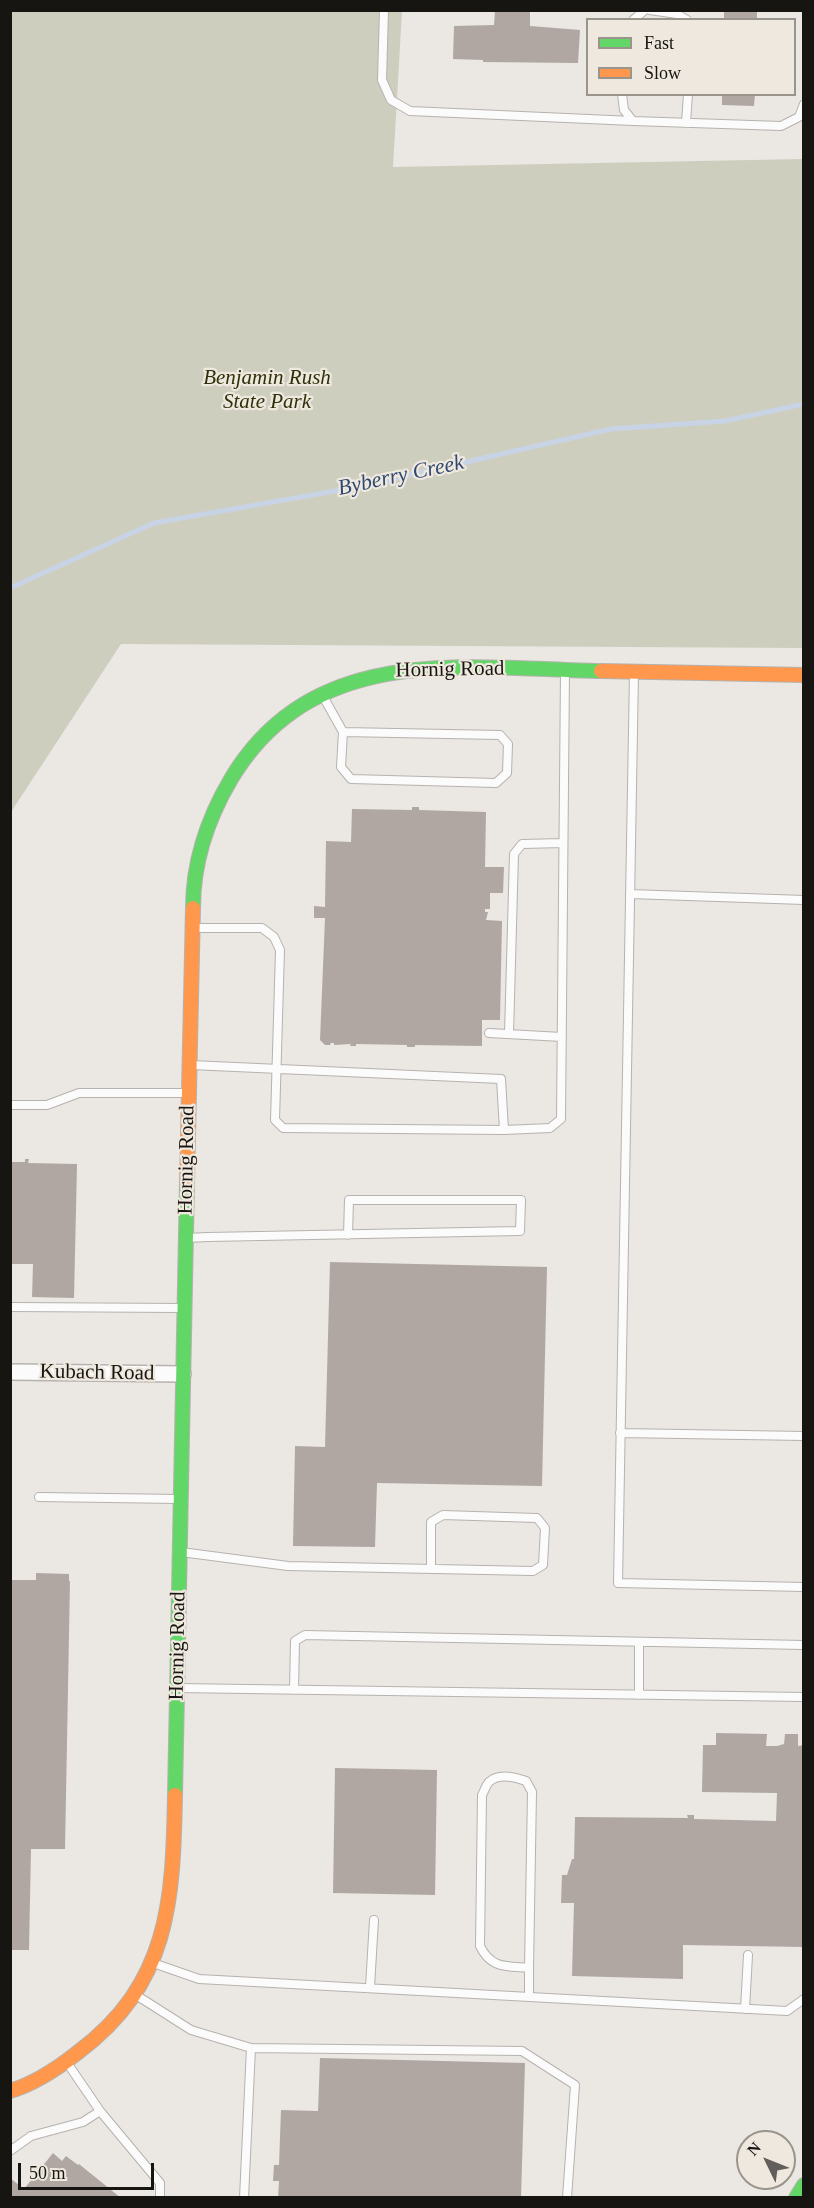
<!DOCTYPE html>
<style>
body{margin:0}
#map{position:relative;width:814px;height:2208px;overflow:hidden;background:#ebe7e2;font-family:"Times New Roman",serif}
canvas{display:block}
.frame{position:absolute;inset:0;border:12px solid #171512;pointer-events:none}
.legend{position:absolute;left:586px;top:18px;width:210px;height:78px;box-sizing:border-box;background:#efe8de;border:2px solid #99948c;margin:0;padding:8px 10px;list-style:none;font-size:18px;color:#171512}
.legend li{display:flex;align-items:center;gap:12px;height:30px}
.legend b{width:30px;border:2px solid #99948c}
.north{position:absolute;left:736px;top:2130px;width:60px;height:60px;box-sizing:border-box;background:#efe8de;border:2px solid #99948c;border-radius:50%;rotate:313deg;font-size:16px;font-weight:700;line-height:24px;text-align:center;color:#171512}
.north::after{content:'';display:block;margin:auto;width:21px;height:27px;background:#615e5b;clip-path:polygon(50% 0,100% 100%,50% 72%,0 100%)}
.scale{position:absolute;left:18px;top:2163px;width:136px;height:27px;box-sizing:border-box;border:3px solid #171512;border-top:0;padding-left:8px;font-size:18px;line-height:21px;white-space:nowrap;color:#171512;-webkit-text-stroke:4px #efe8de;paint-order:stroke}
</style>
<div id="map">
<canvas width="814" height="2208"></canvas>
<div class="frame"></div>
<ul class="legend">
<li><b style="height:8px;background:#63d668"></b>Fast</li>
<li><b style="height:8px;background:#ff974d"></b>Slow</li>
</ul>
<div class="north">N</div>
<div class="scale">50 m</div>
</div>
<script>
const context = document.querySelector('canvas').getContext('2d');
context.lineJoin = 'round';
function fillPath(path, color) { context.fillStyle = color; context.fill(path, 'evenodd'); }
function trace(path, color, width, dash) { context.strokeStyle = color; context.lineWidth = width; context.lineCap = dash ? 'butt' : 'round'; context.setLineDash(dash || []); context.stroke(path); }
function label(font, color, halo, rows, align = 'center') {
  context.font = font + ' "Times New Roman",serif'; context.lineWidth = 4.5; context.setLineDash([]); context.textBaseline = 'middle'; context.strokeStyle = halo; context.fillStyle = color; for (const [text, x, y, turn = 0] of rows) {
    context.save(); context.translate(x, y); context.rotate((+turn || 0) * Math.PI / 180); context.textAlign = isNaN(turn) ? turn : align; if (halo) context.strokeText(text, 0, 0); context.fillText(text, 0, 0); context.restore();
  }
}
const green = new Path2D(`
 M11,11H402L393,167L803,159V648L121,644L11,812Z`);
const stream = new Path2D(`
 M10,588L154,523L352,488L611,429L725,421L804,404`);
const building = new Path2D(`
 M495,10H530V26L580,30L578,63L483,62V60L453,59L454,26L494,25Z
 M724,10H757V20H724Z
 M722,94H755L754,106L722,105Z
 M412,807H419V810L486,812L485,867H504L503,893H490V909H485V912H488L486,920L502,921L500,1020H482V1046L415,1045V1047H407V1045L356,1044V1046H350L351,1044L334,1045V1043H331L330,1045H325L320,1040L325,918H314V906L325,907L326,841L351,842L352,809L412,810Z
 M25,1159H29L28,1163L77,1164L74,1298L32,1297L33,1264H10V1162H25Z
 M330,1262L547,1267L542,1486L377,1483L375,1547L293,1546L295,1446L325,1447Z
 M36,1573L69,1574V1581H70L65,1849H31L29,1950H10V1580H36Z
 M716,1733L767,1734L766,1746H777L784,1744L785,1734H798V1746L804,1745V1947L683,1945V1979L572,1976L574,1903H561L562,1875H567L572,1859H574L575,1817L688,1818L687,1815H694V1819L776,1821L777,1793L702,1792L703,1745H716Z
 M335,1768L437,1770L435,1895L333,1893Z
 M320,2058L525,2063L521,2198H278L279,2181H273L274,2165H279L281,2110L318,2111Z
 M53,2153L62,2161L66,2156L78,2165L79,2164L121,2198H10V2178L24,2189Z`);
const lane = new Path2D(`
 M384,10L382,80L391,100L410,111L633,121
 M650,10L677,14L687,20
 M633,20L645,10
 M622,94L624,110L633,121L781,126L799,117L804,104
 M686,123L688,94
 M634,673L618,1583L804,1587
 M324,698L343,732L500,735L508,744L507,773L496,783L351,779L341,767L343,732
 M630,894L804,900
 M194,928H262L274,937L280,950L275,1120L283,1128L504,1130
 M489,1033L562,1037
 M509,1034L514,854L522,844L563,843
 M191,1065L501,1079L504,1130L550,1128L561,1119L565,672
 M10,1105H47L79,1093H187
 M187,1238L208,1237L520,1231L521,1200H349L348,1235
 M10,1307L183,1308
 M620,1433L804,1436
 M39,1497L179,1499
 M181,1552L288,1566L533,1571L543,1565L545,1528L537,1518L443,1515L431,1522V1569
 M639,1642V1695
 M178,1688L804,1697
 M294,1690L295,1641L305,1635L804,1645
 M153,1963L199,1979L787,2011L804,1999
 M370,1987L374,1920
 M136,1995L191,2030L251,2048L522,2051L575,2085L567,2198
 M529,1997V1968L532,1792L526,1781C515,1777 498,1773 489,1782C486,1785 484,1792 482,1795L480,1946C491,1969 507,1966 529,1968
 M745,2009L748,1955
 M68,2064L100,2111L160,2183V2198
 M10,2151L31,2136L83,2122L100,2111
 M244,2198L251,2048`);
const street = new Path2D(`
 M10,1372L183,1374`);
const fast = new Path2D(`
 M193,908C193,862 208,818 231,779C313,642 466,668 601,671
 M175,1795L187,1182
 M796,2198L804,2185`);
const slow = new Path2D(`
 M601,671L804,675
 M187,1182L193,908
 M10,2091C34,2084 58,2068 77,2053C170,1984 173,1901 175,1795`);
const parkNames = [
 ["Benjamin Rush",267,378],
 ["State Park",267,402]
];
const streetNames = [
 ["Hornig Road",450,670,-1],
 ["Hornig Road",187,1160,-89],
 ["Kubach Road",97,1373,1],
 ["Hornig Road",178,1646,-89]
];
const waterNames = [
 ["Byberry Creek",401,476,-12]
];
fillPath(green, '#cecebf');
trace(stream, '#c8d3e6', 5);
fillPath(building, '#b0a7a3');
trace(lane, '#b6b2ae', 10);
trace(street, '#b6b2ae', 18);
trace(fast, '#b6b2ae', 16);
trace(slow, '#b6b2ae', 16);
trace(lane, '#fcfbfb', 8);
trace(street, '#fcfbfb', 15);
trace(fast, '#63d668', 14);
trace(slow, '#ff974d', 14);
label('italic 21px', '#2e320a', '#efe8de', parkNames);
label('21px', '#171512', '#efe8de', streetNames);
label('italic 22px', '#304971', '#efe8de', waterNames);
</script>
